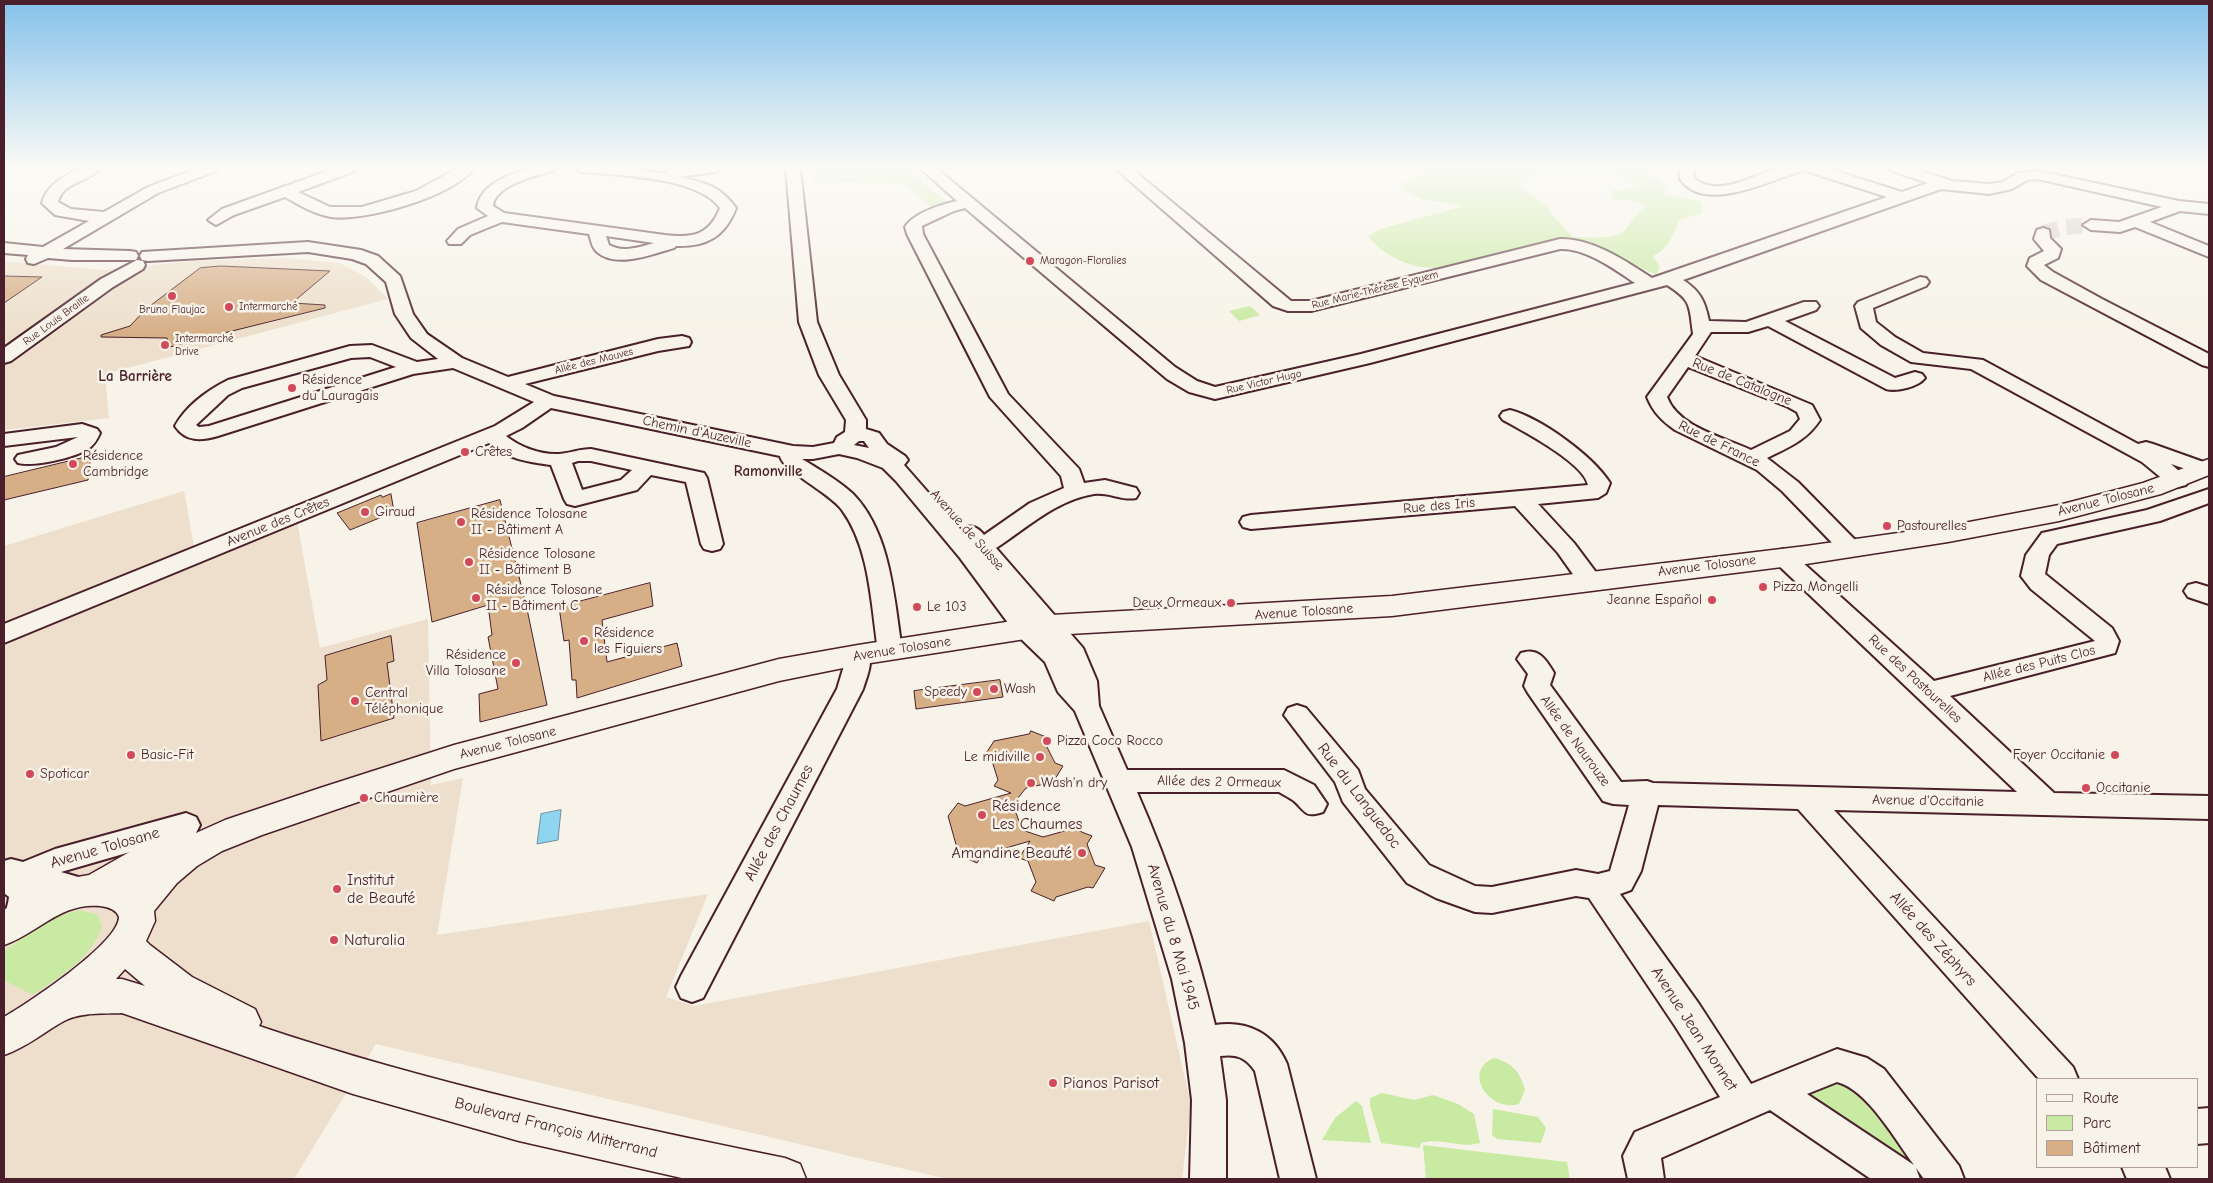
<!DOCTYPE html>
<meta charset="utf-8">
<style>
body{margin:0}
#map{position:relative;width:2213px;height:1183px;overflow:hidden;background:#f7f3e8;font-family:"Comic Neue",sans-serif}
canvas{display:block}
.frame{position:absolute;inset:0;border:5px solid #4a1f2b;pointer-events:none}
.legend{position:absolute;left:2036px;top:1078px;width:162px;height:90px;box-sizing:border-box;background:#f7f3e8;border:1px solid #b29e9c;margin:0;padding:6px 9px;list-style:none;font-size:15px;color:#4a1f2b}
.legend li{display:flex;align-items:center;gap:10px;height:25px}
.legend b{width:25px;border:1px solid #b29e9c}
</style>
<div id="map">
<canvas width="2213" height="1183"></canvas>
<div class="frame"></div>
<ul class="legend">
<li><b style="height:6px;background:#f7f3e8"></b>Route</li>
<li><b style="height:14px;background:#c8eaa2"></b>Parc</li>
<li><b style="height:14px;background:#d6af87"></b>Bâtiment</li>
</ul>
</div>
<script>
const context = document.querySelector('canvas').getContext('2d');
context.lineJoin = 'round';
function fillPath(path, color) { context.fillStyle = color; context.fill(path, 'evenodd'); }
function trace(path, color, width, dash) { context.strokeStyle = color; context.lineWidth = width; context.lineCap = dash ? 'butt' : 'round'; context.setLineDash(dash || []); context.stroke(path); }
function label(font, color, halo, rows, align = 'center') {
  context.font = font + ' "Comic Neue",sans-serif'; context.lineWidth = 5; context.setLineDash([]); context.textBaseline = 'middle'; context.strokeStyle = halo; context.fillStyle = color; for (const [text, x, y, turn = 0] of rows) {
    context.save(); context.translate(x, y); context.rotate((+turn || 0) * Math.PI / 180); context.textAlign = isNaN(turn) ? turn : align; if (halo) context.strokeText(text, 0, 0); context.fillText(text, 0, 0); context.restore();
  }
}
const built = new Path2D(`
 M284,258L340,263L366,277L388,299L105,374L109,418L4,430V261L104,270L192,261Z
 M184,491L197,563L297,521L320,648L428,619L431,785L463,778L437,935L708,894L666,997L694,1006L1149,921L1191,1105L1182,1179H947L376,1044L294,1179H4V546Z`);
const green = new Path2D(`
 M813,168H906L948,202L933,209L904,184L813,181Z
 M1436,168H1641L1669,188L1664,194L1701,201L1702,213L1679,220C1673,236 1668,249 1653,256L1660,267L1656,275L1601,248L1573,237L1435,268C1409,268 1384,256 1368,236L1381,229L1463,206L1421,199L1400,188L1408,180ZM1570,172H1615L1636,185L1629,189L1610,190L1613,200L1635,201L1646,206C1636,213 1633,220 1626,229C1617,241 1587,237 1573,237L1551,214L1547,205L1517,185L1542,173Z
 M1250,306L1260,315L1239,321L1229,311Z
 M79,910L97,914L102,926C92,959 60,976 33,995L4,980V951L50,919Z
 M1494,1058C1512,1063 1520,1071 1525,1090L1519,1104C1490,1113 1461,1071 1494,1058Z
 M1840,1074L1864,1084L1939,1179H1915L1805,1104L1806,1088Z
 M1382,1093L1414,1100L1433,1095L1458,1104L1474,1114L1480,1143C1459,1149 1441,1137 1421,1143L1420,1148L1381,1143L1370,1106V1098Z
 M1356,1101L1362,1106L1371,1143L1322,1140L1335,1118Z
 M1493,1109L1538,1117L1546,1128L1541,1143L1497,1139L1492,1135Z
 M1423,1145L1567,1162L1570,1179H1426Z`);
const water = new Path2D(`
 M561,810L558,840L537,844L541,814Z`);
const building = new Path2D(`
 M221,266L330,271L292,303L325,305V308L216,335L204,340L187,339L180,345L169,347L167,338L101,337V335L130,326L146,309L200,268Z
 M4,276L42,277L4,303Z
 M91,456L88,480L4,500V477Z
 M391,494L394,512L350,530L337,513L381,495L382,497Z
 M500,500L527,609L547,705L480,722L479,694L498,689L488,637L492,635L488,605L432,622L417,523Z
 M650,583L653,606L602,620L607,662L677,643L682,666L577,698L576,680H572L569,640L564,641L559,607Z
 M391,636L394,661L387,663L394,718L321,741L318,685L327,680L325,656Z
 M1000,680L1003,697L916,709L914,691Z
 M1031,731L1051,739L1047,747L1055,763L1063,766L1052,784L1049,783L1026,788L1013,804L1022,830L1043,837L1068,830L1069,827L1092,836L1087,844L1095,865L1105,868L1093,888L1088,887L1056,897L1054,901L1031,891L1036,882L1028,861L1019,858L1030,841L982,855L977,863L959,855L948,816L958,803L965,806L1011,793L994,786L998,780L992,761L983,758L994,741L1029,734Z`);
const minorTunnel = new Path2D(`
 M2043,233L2065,227L2091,225`);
const minor = new Path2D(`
 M81,168H100C89,183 63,181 58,202L71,209L104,212L148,187L198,168H218L216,171L158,193L63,249L130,251L136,252L138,256L136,260H72L48,258L34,264L28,263L26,259L28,255L4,253V243L43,247L89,221L55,215L42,203C47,184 65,176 81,168Z
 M336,168H357L355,171L298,192L330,207H362L416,191L458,168H474C455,196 364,222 331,217C314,214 299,205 285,197L234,215L216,225L208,220L222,209Z
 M531,168H555L553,171C536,175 494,186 493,206L504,213L665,235C692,238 709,236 720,208C698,177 618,175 581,172L574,168H628L666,174L668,170L723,168L716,172L680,177C706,183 720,186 736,208C725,237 706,247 676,246L674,248C652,254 617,269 597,252C592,248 591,240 589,234L502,222L470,235L461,244H449L447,241L458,229L488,216L477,208C480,184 510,174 531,168ZM606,236L654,243C640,247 623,253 609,245Z
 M786,168H800L817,322L839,375L866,420V429L879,433L887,444L905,456L908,460L904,465L961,530C970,523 978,527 984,535L1030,503L1064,488L1061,476L990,397L907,234L905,227C915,212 940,205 957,201L920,168H936L1175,367L1197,381L1215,387L1361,354L1635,283C1614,269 1586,248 1560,249L1311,311H1288L1273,306L1115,168H1131L1291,301H1311L1560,239C1592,238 1626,261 1652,278L1887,197L1806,171L1804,168H1826L1902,192L1928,183L1892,171L1890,168H1912L1952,181L1989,184L2003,182L2018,173L2038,171L2179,201L2209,204V214L2180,211L2150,222L2209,246V257L2135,227L2120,232L2091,230L2083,225L2091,220L2119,222L2162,207L2038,179L2027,180L2012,189L1989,194L1941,189L1683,280C1700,291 1705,301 1709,321L1746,322L1804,302H1816L1819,306L1816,310L1785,321L1895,378L1915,372L1922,374L1925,378C1918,387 1896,392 1886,389L1768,326L1748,332H1711L1695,356L1812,405L1820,420C1806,441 1789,447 1767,458L1798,482L1858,543L1861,548L1858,553L1850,555L1842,553L1782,491L1757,470L1675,430C1662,421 1653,412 1647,397L1693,334C1689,305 1692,301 1667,285L1370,363L1215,399L1189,392L1167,379L965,208L954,211L922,226L923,234L1008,394L1079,469L1084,483L1105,480L1136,488L1139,493L1136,498C1122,501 1109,492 1094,494C1056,500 1027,528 996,548L1083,648L1097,681L1099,706L1127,770H1284L1314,785L1327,804L1323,812C1305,818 1306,812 1294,801C1290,798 1284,795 1279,792H1137C1170,867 1196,945 1215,1025C1247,1020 1274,1033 1287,1064L1316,1179H1280L1255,1071C1245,1057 1237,1054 1220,1056L1226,1100V1179H1190L1192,1100L1185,1043L1172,979L1132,847L1075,711L1058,692L1045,662L1017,635L960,558L896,481L883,468L857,458L839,454L813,459H802C820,470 838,480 853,494C891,533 894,599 902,650L899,656L890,659L881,656L878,650C871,605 870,548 842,510C830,493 782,470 780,456L551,408L522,428L506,436C520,447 540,455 559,454C570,453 580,449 591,449L704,473L707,478L723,544L720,549L712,551L704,549L701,544L686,482L651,475L637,490L575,506L567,504L564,499L551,465C529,462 506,459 489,443L4,643V624L495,426L534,402L453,368L413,374L218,436C201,441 186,442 175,426C186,406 208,390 228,380L350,346L372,345L417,362L438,359L411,338L395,314L386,282L366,264L352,259L308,252L148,261L142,260L140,256L142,252L308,242L361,250L378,256L400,276L413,314L427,334L462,358L508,377L658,339L682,336L689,338L691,342L689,346L658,351L525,384L554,396L793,446L813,447L834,443L837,437L845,432L846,420L819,375L799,322ZM370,357L396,367L209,426L199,427L196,425L228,395L242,388L351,358ZM1688,367L1788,407L1797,412L1800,419L1790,431L1751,450C1724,437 1679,428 1667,397ZM859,441H864L869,448L854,445ZM578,461H591L632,470L621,480L582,490L572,463Z
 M1679,168H1693L1694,178C1718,199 1754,174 1780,168C1787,167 1796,168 1803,168L1801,171C1769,181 1704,214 1680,179Z
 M2043,228L2049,230L2050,238L2061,249L2058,258L2044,265L2053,272L2102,299L2209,354V367L2202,365L2041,280L2027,266L2030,258L2044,251L2034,239L2037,230Z
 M137,260L143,261L145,265L143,269L113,287L11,361L4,363V348L101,279Z
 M1920,277L1926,278L1929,282L1926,286L1873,308L1876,322L1895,337L1923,353L1983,360L2138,444L2146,442L2153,444L2209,464V474L2203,475L2171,464L2189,480L2186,485L2178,487L2170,485L2142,462L1971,369L1911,362L1881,345L1861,328L1855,306L1858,302Z
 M1510,410C1541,418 1593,456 1610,483L1606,493L1598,498L1538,504L1574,543L1598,575L1602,581L1598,587L1590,589L1582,587L1558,553L1515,506L1251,529L1243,527L1240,522L1243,517L1251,515L1588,485C1584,463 1523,431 1503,420L1500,416L1503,412Z
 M82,424L97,429L100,433C97,440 94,445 88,449C74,458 34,467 18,463L15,459L18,455L56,447L78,437L4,446V434Z
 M2209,489V503L2160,521L2057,544L2049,555L2045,574L2112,628L2119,641L2115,653L1950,696L2054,793L2209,796V819L1834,810L2073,1067L2078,1079H2039L1798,809L1658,805L1641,871L1631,890L1620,894L1699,1004L1751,1084L1837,1049L1867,1058L1884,1069L1959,1166L1964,1179H1924L1916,1168L1920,1179H1871L1770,1110L1661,1158L1664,1179H1628L1623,1156L1635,1132L1720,1097L1675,1026L1589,898L1576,896L1492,913L1475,912L1436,898L1407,883L1343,802L1335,782L1284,715L1288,708L1297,705L1306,708L1358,770L1365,789L1429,865L1475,886L1492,887L1576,870L1598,874L1610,871L1629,805L1613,804L1603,801L1528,693L1524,686L1528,674L1517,659L1521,653C1538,647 1546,659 1554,673L1550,685L1621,782L1647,781L1653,783L2017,792L1775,562L1771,557L1775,552L1783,549L1791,552L1934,681L2095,641L2031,589L2021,576L2026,555L2042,533L2147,510ZM1837,1082C1868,1090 1895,1140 1914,1165L1807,1094Z
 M2196,583L2209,587V604L2188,597L2184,591L2188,585Z
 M858,646L867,649C874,662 867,676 863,689L703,998L692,1002L681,998L676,987L681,976L837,689L849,649Z
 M186,813L196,817L200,825L196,833L61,872L92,881L96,890L92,899L81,903L37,892L38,906L28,930L17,934L6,930C1,918 8,909 9,897L4,893V861L11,859L23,862L55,849Z
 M2209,1108V1143L2197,1144V1109Z
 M2122,1167H2165L2170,1179H2127Z`);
const major = new Path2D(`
 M2209,459V475L2161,494L2059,521L1948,542L1806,564L1392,616L1051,635L858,665L779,681L454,769L262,835L222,851L197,866L177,883L154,911L155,921L146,941L150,945L192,977L255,1009L261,1022L259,1026C431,1084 608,1122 785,1158L800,1164L806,1179H686L519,1141L353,1094L122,1013C104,1014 81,1012 64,1021C44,1032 27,1047 4,1055V1017C27,1004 119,943 119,917C116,909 108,907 100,906C61,902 38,933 4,945V910C30,893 58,879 89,875L170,829L182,825L194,829L196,833L225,820L320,788L454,745L779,659L858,645L1051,615L1392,596L1806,546L1948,526L2059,505L2143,483ZM125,969L145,986L122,979H116Z`);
const markers = [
 [1030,261,5,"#d1495b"],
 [172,296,5,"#d1495b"],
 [229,307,5,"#d1495b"],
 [165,345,5,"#d1495b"],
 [292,388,5,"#d1495b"],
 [465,452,5,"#d1495b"],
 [73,464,5,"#d1495b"],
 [365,512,5,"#d1495b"],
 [461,522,5,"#d1495b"],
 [1887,526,5,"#d1495b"],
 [469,562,5,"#d1495b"],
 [1763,587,5,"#d1495b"],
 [476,598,5,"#d1495b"],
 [1712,600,5,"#d1495b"],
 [1231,603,5,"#d1495b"],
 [917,607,5,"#d1495b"],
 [584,641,5,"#d1495b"],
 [516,663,5,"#d1495b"],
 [994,689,5,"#d1495b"],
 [977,692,5,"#d1495b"],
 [355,701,5,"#d1495b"],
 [1047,741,5,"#d1495b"],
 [131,755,5,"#d1495b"],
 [2115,755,5,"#d1495b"],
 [1040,757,5,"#d1495b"],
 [30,774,5,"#d1495b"],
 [1031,783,5,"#d1495b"],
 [2086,788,5,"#d1495b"],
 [364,798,5,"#d1495b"],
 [982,815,5,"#d1495b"],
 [1082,853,5,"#d1495b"],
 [337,889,5,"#d1495b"],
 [334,940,5,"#d1495b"],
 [1053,1083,5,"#d1495b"]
];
const farPoinames = [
 ["Maragon-Floralies",1040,261],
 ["Intermarché",239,307],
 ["Bruno Flaujac",172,310,"center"],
 ["Intermarché",175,339],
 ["Drive",175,352]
];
const farStreetnames = [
 ["Rue Marie-Thérèse Eyquem",1375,290,-14],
 ["Rue Louis Braille",56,320,-36],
 ["Allée des Mauves",594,361,-14],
 ["Rue Victor Hugo",1264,382,-13]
];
const poiNames = [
 ["Résidence",302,380],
 ["du Lauragais",302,396],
 ["Crêtes",475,452],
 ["Résidence",83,456],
 ["Cambridge",83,472],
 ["Giraud",375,512],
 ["Résidence Tolosane",471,514],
 ["II - Bâtiment A",471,530],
 ["Pastourelles",1897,526],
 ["Résidence Tolosane",479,554],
 ["II - Bâtiment B",479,570],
 ["Pizza Mongelli",1773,587],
 ["Résidence Tolosane",486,590],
 ["II - Bâtiment C",486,606],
 ["Jeanne Español",1702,600,"right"],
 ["Deux Ormeaux",1221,603,"right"],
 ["Le 103",927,607],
 ["Résidence",594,633],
 ["les Figuiers",594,649],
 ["Résidence",506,655,"right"],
 ["Villa Tolosane",506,671,"right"],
 ["Wash",1004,689],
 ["Speedy",967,692,"right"],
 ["Central",365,693],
 ["Téléphonique",365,709],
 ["Pizza Coco Rocco",1057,741],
 ["Basic-Fit",141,755],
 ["Foyer Occitanie",2105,755,"right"],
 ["Le midiville",1030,757,"right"],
 ["Spoticar",40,774],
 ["Wash'n dry",1041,783],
 ["Occitanie",2096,788],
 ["Chaumière",374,798]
];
const streetNames = [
 ["Rue de Catalogne",1742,382,22],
 ["Chemin d'Auzeville",697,432,12],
 ["Rue de France",1719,444,26],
 ["Avenue Tolosane",2106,500,-14],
 ["Rue des Iris",1439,506,-5],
 ["Avenue des Crêtes",278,522,-22],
 ["Avenue de Suisse",967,530,48],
 ["Avenue Tolosane",1707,566,-7],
 ["Avenue Tolosane",1304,612,-4],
 ["Avenue Tolosane",902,649,-9],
 ["Allée des Puits Clos",2039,664,-14],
 ["Rue des Pastourelles",1915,679,43],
 ["Allée de Naurouze",1575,741,54],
 ["Avenue Tolosane",508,743,-14],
 ["Allée des 2 Ormeaux",1219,782,1],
 ["Avenue d'Occitanie",1928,801,1]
];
const neighbourhoodNames = [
 ["La Barrière",135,377],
 ["Ramonville",768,472]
];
const nearStreetnames = [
 ["Rue du Languedoc",1359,796,53],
 ["Allée des Chaumes",779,823,-62],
 ["Avenue Tolosane",105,848,-16],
 ["Avenue du 8 Mai 1945",1173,937,74],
 ["Allée des Zéphyrs",1933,939,48],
 ["Avenue Jean Monnet",1694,1029,57],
 ["Boulevard François Mitterrand",556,1128,14]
];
const nearPoinames = [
 ["Résidence",992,806],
 ["Les Chaumes",992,824],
 ["Amandine Beauté",1072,853,"right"],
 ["Institut",347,880],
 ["de Beauté",347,898],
 ["Naturalia",344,940],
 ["Pianos Parisot",1063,1083]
];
fillPath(built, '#eddfcb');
fillPath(green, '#c8eaa2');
fillPath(water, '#8ed6f0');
trace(water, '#738da1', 1);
fillPath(building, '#d6af87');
trace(building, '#4a1f2b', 1);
trace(minorTunnel, '#d4c9c2', 16, [16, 8]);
trace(minor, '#4a1f2b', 4);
trace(major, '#4a1f2b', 3);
fillPath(minor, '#f7f3e8');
fillPath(major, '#f7f3e8');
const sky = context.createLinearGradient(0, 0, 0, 334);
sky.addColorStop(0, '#84c2eb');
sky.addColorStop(0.5, '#fbfaf5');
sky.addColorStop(1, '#fbfaf500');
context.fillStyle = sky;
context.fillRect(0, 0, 2213, 334);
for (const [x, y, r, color] of markers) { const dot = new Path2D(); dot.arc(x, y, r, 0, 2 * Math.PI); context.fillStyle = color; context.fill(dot); trace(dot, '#f7f3e8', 2); }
label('11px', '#4a1f2b', '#f7f3e8', farPoinames, 'left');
label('11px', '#4a1f2b', '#f7f3e8', farStreetnames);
label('14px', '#4a1f2b', '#f7f3e8', poiNames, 'left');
label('14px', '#4a1f2b', '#f7f3e8', streetNames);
label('bold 15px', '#4a1f2b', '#f7f3e8', neighbourhoodNames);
label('16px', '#4a1f2b', '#f7f3e8', nearStreetnames);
label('16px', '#4a1f2b', '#f7f3e8', nearPoinames, 'left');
</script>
